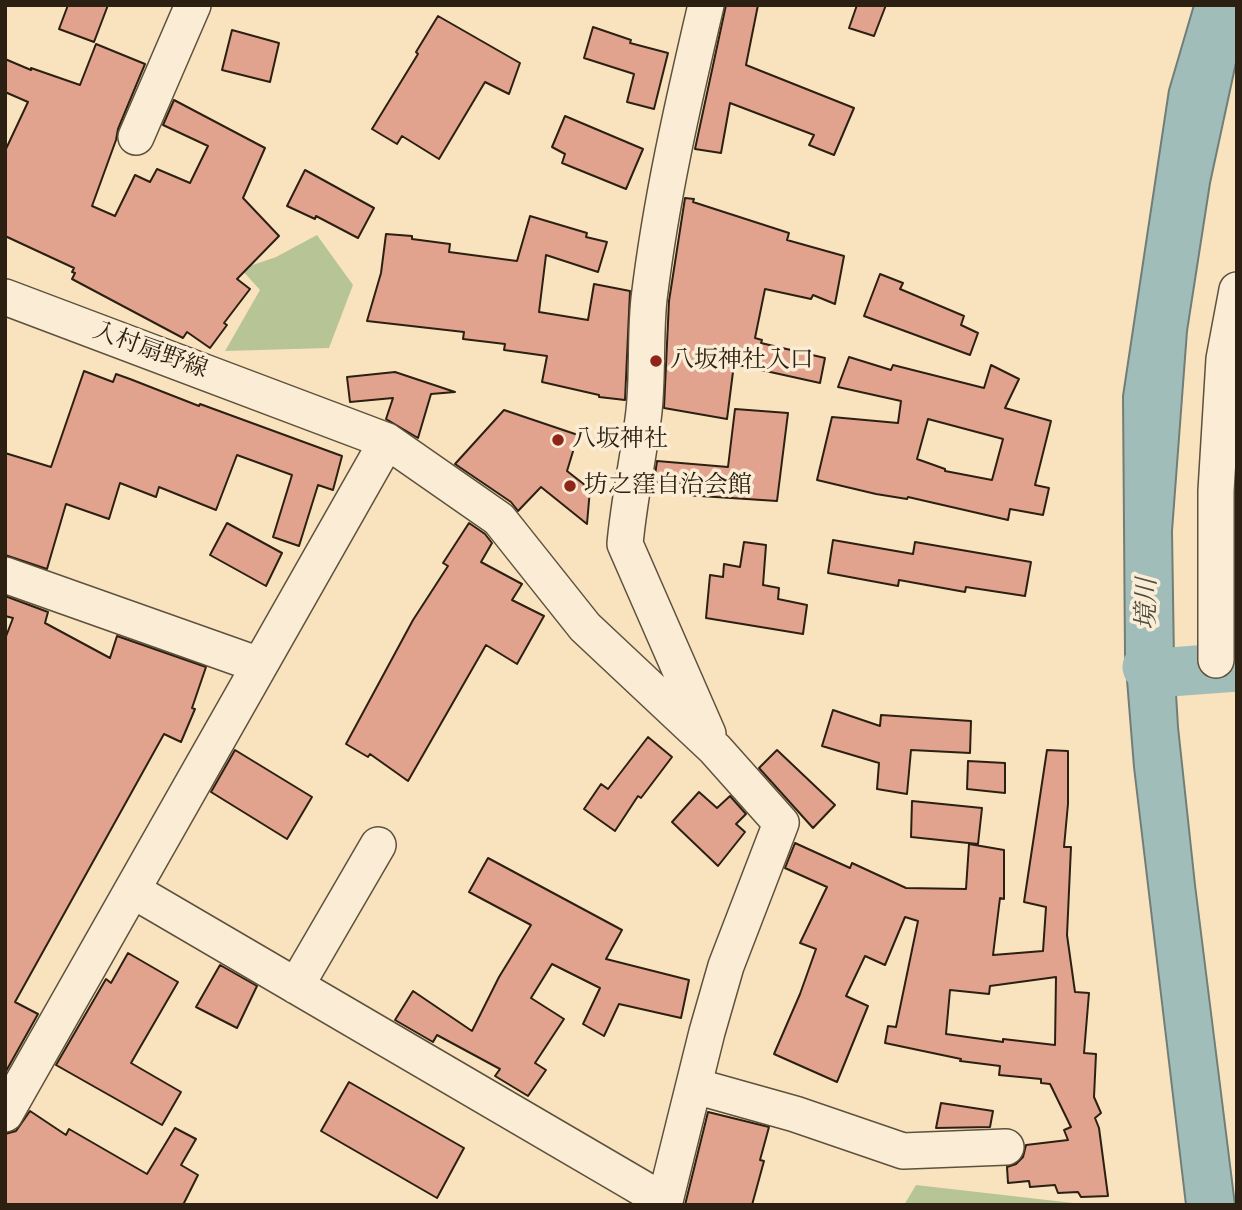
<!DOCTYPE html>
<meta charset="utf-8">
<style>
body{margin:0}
#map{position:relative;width:1242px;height:1210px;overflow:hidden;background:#f9e3be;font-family:"Gentium Book Plus",serif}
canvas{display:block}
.frame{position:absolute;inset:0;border:7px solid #2b2012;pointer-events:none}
</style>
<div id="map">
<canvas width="1242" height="1210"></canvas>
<div class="frame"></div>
</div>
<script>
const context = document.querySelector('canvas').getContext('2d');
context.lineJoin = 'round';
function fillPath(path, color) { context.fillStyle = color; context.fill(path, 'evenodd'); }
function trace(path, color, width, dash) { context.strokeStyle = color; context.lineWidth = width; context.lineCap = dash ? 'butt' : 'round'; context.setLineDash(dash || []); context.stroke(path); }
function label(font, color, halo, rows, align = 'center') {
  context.font = font + ' "Gentium Book Plus","Noto Serif JP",serif'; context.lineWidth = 7; context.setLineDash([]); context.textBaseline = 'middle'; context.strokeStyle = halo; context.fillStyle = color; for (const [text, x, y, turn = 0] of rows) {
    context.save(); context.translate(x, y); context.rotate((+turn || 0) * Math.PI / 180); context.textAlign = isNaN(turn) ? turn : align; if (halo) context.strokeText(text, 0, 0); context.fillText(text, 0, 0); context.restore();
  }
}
const green = new Path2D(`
 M317,235L353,285L329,348L225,351L260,290L241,269L276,257Z
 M1237,367V623L1229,622Z
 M916,1185L1091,1205H904Z`);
const water = new Path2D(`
 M1194,5H1237V58L1210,183L1187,331L1172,531L1174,660L1178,727L1195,885L1235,1205H1186L1134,767L1125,655L1123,396L1169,90Z`);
const river = new Path2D(`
 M1147,667L1170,672L1237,667`);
const building = new Path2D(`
 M68,5H108L94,42L59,29Z
 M726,5H758L746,65L854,108L834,155L809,145L814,135L730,103L721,153L695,149Z
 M857,5H886L874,36L849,28Z
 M438,16L520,63L509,94L485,82L439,159L402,136L397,144L372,129L418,54L416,52Z
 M593,27L631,40L630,43L668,53L654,109L627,102L634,74L584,58Z
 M232,30L279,43L270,82L222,70Z
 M96,44L145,64L118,129L116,140L92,206L115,216L135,175L150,182L157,169L190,183L208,146L163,125L174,100L265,148L243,198L279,236L237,279L250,289L224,323L227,325L210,348L187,332L183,338L72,279L75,273L72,272L74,268L5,236V151L28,102L5,92V59L31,70V68L80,85Z
 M565,116L643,149L626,189L562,163L565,154L552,147Z
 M305,170L374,208L358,238L316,216L315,219L287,206Z
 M685,198L694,199L693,202L789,233L787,240L844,256L835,304L813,295L811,299L765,289L755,338L762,340L761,343L825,358L820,383L734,364L727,419L664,408L669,301Z
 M530,216L587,233L586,237L607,242L598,272L546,255L539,312L588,320L594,284L630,291L625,400L599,397V395L542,382L547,356L504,350L505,344L463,339L464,332L367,321L381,273L386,234L412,236V239L450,244L449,252L517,261Z
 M880,274L903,283L900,289L964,316L961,325L978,333L970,355L864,316Z
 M849,357L891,370L893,365L984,388L991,365L1019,379L1005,408L1051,421L1035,485L1049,488L1043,515L1010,509L1008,520L908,497L907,499L876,494L817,480L832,417L898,423L901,401L838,387ZM928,419L1003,439L992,480L945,471V469L917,459Z
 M84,371L113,382L116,374L130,379L199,406L200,404L342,456L333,490L318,485L299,546L273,537L292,475L237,455L216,510L159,487L156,497L120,483L109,519L66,504L47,569L5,555V453L51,467Z
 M395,372L455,392L431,394L418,438L386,419L393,398L350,402L347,377Z
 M735,409L788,413L777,501L685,495L687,485L654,482L657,461L728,467Z
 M504,410L578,435L567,471L590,489L587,524L541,487L518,511L511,502L455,464Z
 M227,523L282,553L266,586L210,555Z
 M469,523L485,534L492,543L481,562L522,584L512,600L544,616L517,664L486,645L408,781L370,754L368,757L346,744L413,620L448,566L443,563Z
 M833,540L913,554L915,542L1031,562L1025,596L966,587L965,592L899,580L898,586L828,573Z
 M744,542L766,545L763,585L779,588L778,599L807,605L803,634L706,618L710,575L723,577L724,564L740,567Z
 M5,596L48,612L45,623L110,658L117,636L206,667L192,708L195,709L181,742L164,734L15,1002L38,1014L5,1073V639L13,618L5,616Z
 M833,710L880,726L881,715L971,721L970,753L911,750L907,794L877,789L879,763L822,746Z
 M648,737L672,757L641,798L638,796L615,831L584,809L601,784L608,789Z
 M235,750L312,797L287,839L211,792Z
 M777,750L835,805L813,828L759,768Z
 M1047,750L1068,751V804L1064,847H1071L1067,935L1075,992L1089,993L1084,1053L1096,1054L1094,1097L1101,1113L1095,1118L1099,1128L1108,1196L1081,1197L1078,1192L1058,1193L1055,1185L1030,1187L1029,1181L1008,1183L1007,1167L1016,1164L1023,1157L1026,1145L1068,1140L1064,1130L1071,1127L1050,1084L1041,1083V1079L999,1075L1000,1066L960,1061L961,1059L885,1043L888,1026L896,1027L918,921L905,917L885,965L865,956L846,996L868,1006L837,1082L774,1054L800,994L816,949L800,943L827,887L785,868L795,843L850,868L852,863L906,888L966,889L969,844L1004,850V899L1000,898L993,955L1043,951L1046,907L1024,902ZM1056,977L1055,1045L1003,1039V1042L946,1034L950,990L989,994L990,986Z
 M968,761L1005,763V793L967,789Z
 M699,792L717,808L730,796L746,814L736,824L745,832L718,866L672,822Z
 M912,801L982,808L978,844L911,837Z
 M488,858L622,930L606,959L689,980L681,1018L619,1004L604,1036L583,1024L600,988L552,964L531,998L564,1019L535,1063L546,1070L528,1096L495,1076L500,1069L437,1035L433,1042L395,1020L413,991L472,1031L499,977L531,925L469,892Z
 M128,953L178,982L131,1063L181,1092L162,1125L56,1065L106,979L111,983Z
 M220,965L257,986L237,1028L196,1007Z
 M349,1082L464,1148L437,1198L321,1131Z
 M941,1103L993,1111L990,1127L936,1128Z
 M30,1111L66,1135L69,1129L147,1174L175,1128L196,1139L181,1165L198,1175L183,1205H5V1134L16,1131Z
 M708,1112L769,1127L760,1160L764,1161L752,1205H685Z`);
const minor = new Path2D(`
 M706,5C683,103 661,199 649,299C645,336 648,374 644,411C639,456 629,499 625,544L708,734
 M136,137L193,5
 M5,297L387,441L499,519L585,627L715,749L781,823L726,966L707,1032L664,1205
 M5,575L259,665
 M1216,660V491L1224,359L1237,290
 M132,890L664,1201
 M296,986L378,845
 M695,1086L795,1114L903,1151L1006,1147
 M5,1114L387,441`);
const markers = [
 [656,361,7,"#8f2418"],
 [558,440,7,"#8f2418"],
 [570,486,7,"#8f2418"]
];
const streetNames = [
 ["入村扇野線",150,351,20]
];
const poiNames = [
 ["八坂神社入口",670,361],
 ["八坂神社",572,440],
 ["坊之窪自治会館",584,486]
];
const waterNames = [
 ["境川",1148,604,-89]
];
fillPath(green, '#b7c596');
fillPath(water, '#a0bdba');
trace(water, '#717e77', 2);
trace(river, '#a0bdba', 49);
fillPath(building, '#e1a28e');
trace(building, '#2b2012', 2);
trace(minor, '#5e513d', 38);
trace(minor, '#fbedd5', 35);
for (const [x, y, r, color] of markers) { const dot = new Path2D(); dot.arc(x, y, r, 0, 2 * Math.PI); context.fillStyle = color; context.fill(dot); trace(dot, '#fbedd5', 2.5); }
label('24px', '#2b2012', '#fbedd5', streetNames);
label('24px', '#2b2012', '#fbedd5', poiNames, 'left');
label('italic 26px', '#4e4f44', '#fbedd5', waterNames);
</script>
